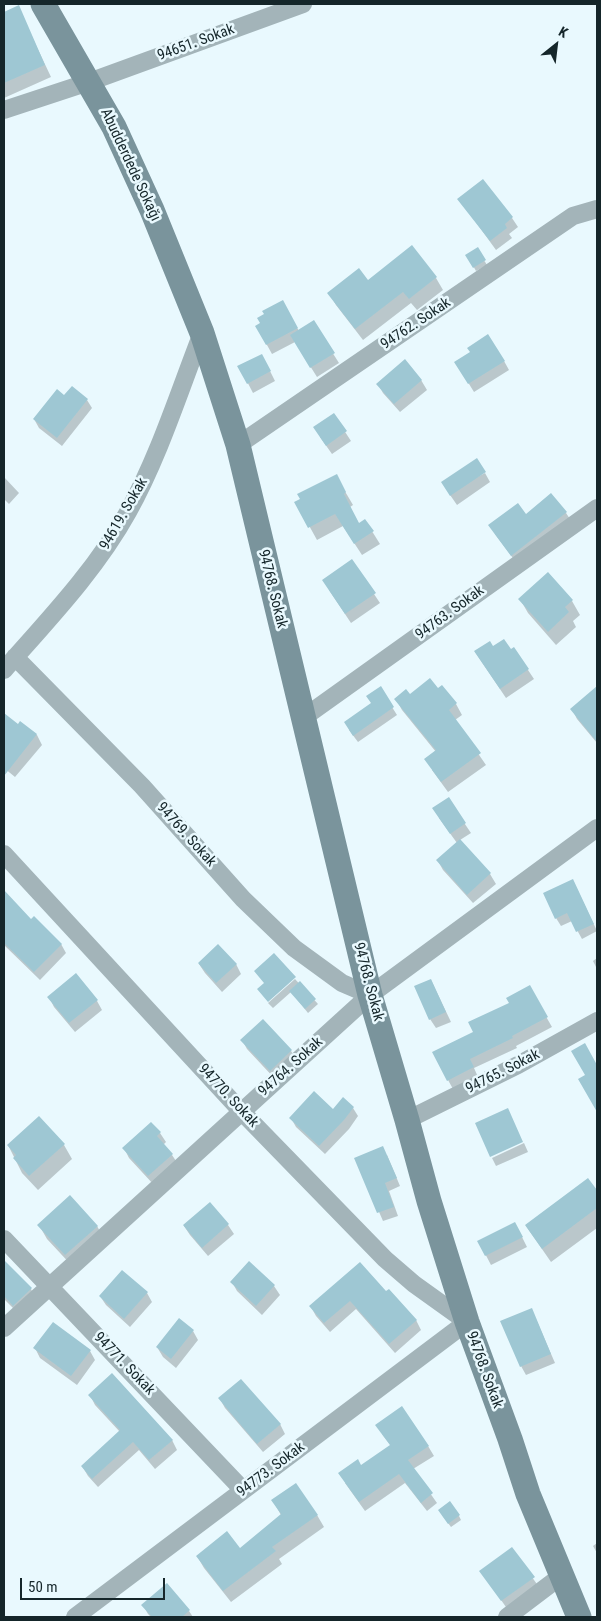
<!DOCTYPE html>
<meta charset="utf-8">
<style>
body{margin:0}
#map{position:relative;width:601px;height:1621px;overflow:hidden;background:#e9f9fe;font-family:"Roboto Condensed",sans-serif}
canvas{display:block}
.frame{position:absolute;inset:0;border:5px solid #15262a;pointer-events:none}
.north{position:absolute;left:531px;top:20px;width:50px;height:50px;-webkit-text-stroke:4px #e9f9fe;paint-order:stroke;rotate:29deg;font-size:14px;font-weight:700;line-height:20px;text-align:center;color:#15262a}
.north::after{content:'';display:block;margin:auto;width:18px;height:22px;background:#15262a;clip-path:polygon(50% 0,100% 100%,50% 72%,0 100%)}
.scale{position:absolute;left:20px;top:1578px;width:145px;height:22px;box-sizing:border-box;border:2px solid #15262a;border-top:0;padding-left:6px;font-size:15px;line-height:18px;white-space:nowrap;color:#15262a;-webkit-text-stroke:4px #e9f9fe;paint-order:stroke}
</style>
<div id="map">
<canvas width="601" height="1621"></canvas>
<div class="frame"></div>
<div class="north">K</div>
<div class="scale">50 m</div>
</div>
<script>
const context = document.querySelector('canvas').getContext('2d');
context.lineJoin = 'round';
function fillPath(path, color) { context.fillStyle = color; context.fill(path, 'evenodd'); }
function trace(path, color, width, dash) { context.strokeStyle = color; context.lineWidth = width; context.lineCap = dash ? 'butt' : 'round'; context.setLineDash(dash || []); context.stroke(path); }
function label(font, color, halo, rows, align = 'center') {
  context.font = font + ' "Roboto Condensed",sans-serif'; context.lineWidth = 5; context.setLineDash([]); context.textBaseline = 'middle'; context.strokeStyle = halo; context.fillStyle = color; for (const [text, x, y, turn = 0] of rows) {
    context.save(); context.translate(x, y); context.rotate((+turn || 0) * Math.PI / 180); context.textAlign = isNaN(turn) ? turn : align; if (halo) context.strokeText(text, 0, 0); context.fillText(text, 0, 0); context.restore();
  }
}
const shadow = new Path2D(`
 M18,7L51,77L4,98V13Z
 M483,180L512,218L518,227L509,234L512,238L496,250L459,199Z
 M412,247L436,278L443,290L417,310L411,303L363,340L336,305L329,293L368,282Z
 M477,249L487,265L476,271L467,255Z
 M282,302L299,331L313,322L339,363L317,377L295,342L272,354L257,327L262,324Z
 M471,352L504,361L509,370L474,392L461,371Z
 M267,365L275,381L253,393L239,366Z
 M421,380L427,390L400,412L383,393L378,384Z
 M87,400L92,408L62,446L39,428L34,419Z
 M334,415L351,441L332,454L320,437Z
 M485,473L490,482L457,505L448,492Z
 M4,477L19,493L9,504L4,499Z
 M343,488L353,505L350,507L359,524L365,520L380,544L362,555L343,526L317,540L296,502Z
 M551,495L566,513L572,522L518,565L495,534L526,516Z
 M548,574L572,601L580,615L573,621L576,627L556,645L528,613L520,599Z
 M329,590L374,594L380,603L351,623Z
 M493,648L511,651L514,649L534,679L506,698L475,652Z
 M380,688L397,715L358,742L349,730L373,704Z
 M597,688V743L577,719L572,709Z
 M438,690L456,704L462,715L455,720L486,765L448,792L432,770L436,752L402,710L396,699Z
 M6,716L18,726L20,723L37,735L42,745L15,777L4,768V719Z
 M448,799L471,833L460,840L490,874L496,884L473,903L443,870L438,861L457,843L439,818Z
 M577,889L597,931L582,939L572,921L561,926L556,918Z
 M4,892L31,921L61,944L66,953L40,980L4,945Z
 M597,958V969L593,961Z
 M199,964H236L241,974L222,992L205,973Z
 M295,979L318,1004L308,1013L291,992L273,1008L268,1003Z
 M431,980L451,1022L436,1028L430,1019Z
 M529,987L552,1027L516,1046L517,1048L474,1068L478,1077L453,1089L448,1080L474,1032Z
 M49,997L97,1001L102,1010L75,1032L54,1007Z
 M263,1020L291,1051L297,1060L276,1080L247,1049L242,1040Z
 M353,1108L358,1116L349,1129L325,1154L296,1127L291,1118Z
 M39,1118L64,1145L72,1159L38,1190L22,1173L8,1145Z
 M151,1123L160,1133L166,1142L163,1145L172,1155L178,1164L154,1185L129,1158L124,1148Z
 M524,1143L528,1152L496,1166L492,1158Z
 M387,1155L400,1186L389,1191L398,1216L383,1221L356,1159Z
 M588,1180L597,1192V1228L551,1262L526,1226Z
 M210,1203L228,1225L234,1234L208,1256L190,1235L184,1226Z
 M39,1225L97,1226L105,1240L74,1268L47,1239Z
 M520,1233L527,1247L491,1265L479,1242Z
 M4,1262L31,1289L36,1299L19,1314L4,1299Z
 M250,1263L274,1286L280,1295L262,1315L237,1291L232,1282Z
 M147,1293L152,1302L130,1327L106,1305L100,1296Z
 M386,1293L416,1320L421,1330L395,1353L356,1309L330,1332L316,1316L311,1307Z
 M536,1319L555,1363L526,1375L521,1366Z
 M193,1331L198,1340L176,1368L163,1357L157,1347Z
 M35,1348L90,1351L95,1360L77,1385L40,1358Z
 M90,1395L172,1440L177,1450L155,1469L139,1450L98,1487L88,1476L82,1466L120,1432L95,1405Z
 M220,1399L280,1424L285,1434L263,1452L225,1408Z
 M382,1434L428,1446L434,1456L413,1469L437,1503L427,1511L405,1483L365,1511L345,1483L391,1446Z
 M273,1501L317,1515L324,1527L279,1559L282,1564L231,1602L204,1568L197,1556L240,1550L281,1515Z
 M442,1515L459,1516L461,1520L451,1527Z
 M597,1543V1553L593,1546Z
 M512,1549L539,1587L508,1610L481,1571Z
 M167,1584L189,1611L193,1617H151L148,1614L143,1605Z`);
const building = new Path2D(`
 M19,5L45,65L4,83V12Z
 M483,179L513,217L505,224L507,228L490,241L457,199Z
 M412,245L437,277L409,299L403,292L355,329L327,293L359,268L368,280Z
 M478,247L486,260L473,268L465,255Z
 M283,300L298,328L266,345L255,326L260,323L257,318L264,314L262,311Z
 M314,320L335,353L310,368L290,335Z
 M488,334L505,361L468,384L454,362L470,352L467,348Z
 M262,354L271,371L247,384L237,366Z
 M405,359L422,380L394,404L376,384Z
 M72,386L88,399L57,438L33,419L57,389L64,395Z
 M334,413L347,431L326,446L313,427Z
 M477,458L486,472L450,496L441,482Z
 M337,474L346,492L344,494L359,523L365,519L374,531L354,544L335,514L308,528L294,502L300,499L297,494Z
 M551,493L567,512L511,556L488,525L518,503L526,514Z
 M352,559L376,593L345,614L322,580Z
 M548,572L573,600L565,607L569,612L548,632L518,599Z
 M504,639L511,649L514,647L529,669L500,689L474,651L490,641L493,646Z
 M430,678L438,688L442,685L457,703L449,710L481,753L441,782L424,759L436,750L394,699L406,689L410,694Z
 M381,686L394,707L353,736L344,722L371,703L366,696Z
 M597,686V742L570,709Z
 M4,713L18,724L20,721L37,734L4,776Z
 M449,797L466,823L450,834L432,808Z
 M460,839L491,873L467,895L436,860Z
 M573,879L594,924L576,932L567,913L555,919L543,893Z
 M4,890L31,919L34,916L62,944L34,972L4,943Z
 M218,944L237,964L216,983L198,963Z
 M274,953L296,977L268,1002L257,989L264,983L254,971Z
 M76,973L98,1000L69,1023L47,997Z
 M431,979L446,1012L429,1020L414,986Z
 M300,981L316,999L305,1009L289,991Z
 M530,985L548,1017L512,1036L513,1038L470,1059L474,1067L447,1081L432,1052L473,1032L468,1022L509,1003L506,998Z
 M263,1019L292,1050L270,1071L240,1040Z
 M585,1043L597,1065V1112L578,1079L585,1075L571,1051Z
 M314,1091L333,1109L343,1097L354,1107L344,1120L319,1146L289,1118Z
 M508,1108L523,1142L490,1157L475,1123Z
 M39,1116L65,1144L29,1176L13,1158L16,1155L7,1145Z
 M151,1122L161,1132L157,1136L173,1154L148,1176L122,1148Z
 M383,1146L397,1178L385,1183L394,1207L377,1213L354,1158Z
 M588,1178L597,1190V1208L542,1249L525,1225Z
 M70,1195L98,1226L65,1255L37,1225Z
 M210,1202L229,1224L202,1248L183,1225Z
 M515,1222L523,1237L485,1256L477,1241Z
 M4,1260L32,1288L13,1306L4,1296Z
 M249,1261L275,1285L256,1306L230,1282Z
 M360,1262L386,1291L389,1289L417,1320L389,1344L350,1301L324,1323L309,1306Z
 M122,1270L148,1292L124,1319L99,1296Z
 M532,1308L551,1354L520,1367L500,1321Z
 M179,1318L194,1330L171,1359L156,1347Z
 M53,1322L91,1350L71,1376L33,1348Z
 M112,1373L173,1440L149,1460L133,1442L92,1479L81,1466L120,1430L88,1395Z
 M241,1379L281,1424L257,1444L218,1398Z
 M402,1406L429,1446L408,1460L433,1493L421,1503L399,1474L359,1502L338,1473L358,1459L361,1465L390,1445L375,1425Z
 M296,1483L318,1515L272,1547L276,1551L223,1591L196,1556L227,1531L240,1548L281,1514L271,1500Z
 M450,1501L460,1515L448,1524L438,1510Z
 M512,1547L535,1577L501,1601L479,1571Z
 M167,1583L190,1610L182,1617H152L141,1605Z`);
const street = new Path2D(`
 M4,110L89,82L303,4
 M238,445L573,216L597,209
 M15,657L142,786L243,899L294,948L342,983L370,995
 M4,670C48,620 96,570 128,512C159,456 179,392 202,333
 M303,718L597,508
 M4,854L242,1112L385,1259L414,1284L467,1322L75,1617
 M407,1120L518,1065L597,1021
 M4,1239L243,1490
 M4,1328L370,995L597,828
 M507,1617L561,1576`);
const secondary = new Path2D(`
 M43,4L114,127L152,210L202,333L238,445L370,995L407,1120L429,1201L467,1322L510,1439L528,1494L579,1617`);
const streetNames = [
 ["94651. Sokak",196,43,-20],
 ["Abudderdede Sokağı",130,165,65],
 ["94762. Sokak",416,324,-34],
 ["94619. Sokak",124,514,-60],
 ["94768. Sokak",272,589,76],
 ["94763. Sokak",450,613,-36],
 ["94769. Sokak",186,835,48],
 ["94768. Sokak",368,982,75],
 ["94764. Sokak",291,1067,-42],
 ["94765. Sokak",503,1072,-27],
 ["94770. Sokak",228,1096,47],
 ["94771. Sokak",124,1364,46],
 ["94768. Sokak",484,1370,70],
 ["94773. Sokak",271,1470,-37]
];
fillPath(shadow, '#0003');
fillPath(building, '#9ec7d3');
trace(street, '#a3b4b9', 18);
trace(secondary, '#7a949c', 25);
label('15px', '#15262a', '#e9f9fe', streetNames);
</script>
